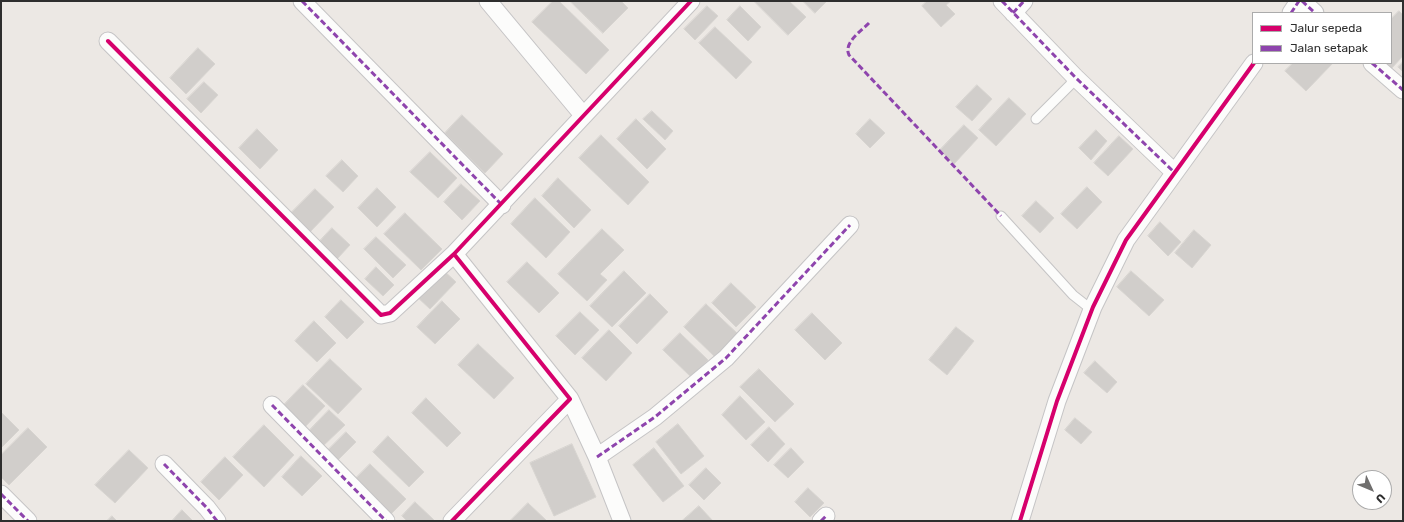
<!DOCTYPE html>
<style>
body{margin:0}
#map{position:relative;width:1404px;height:522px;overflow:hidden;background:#ece8e4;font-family:Rubik,sans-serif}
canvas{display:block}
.frame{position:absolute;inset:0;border:2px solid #2e2e2e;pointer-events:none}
.legend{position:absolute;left:1252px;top:12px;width:140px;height:52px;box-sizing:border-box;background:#fff;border:1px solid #ababab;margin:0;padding:5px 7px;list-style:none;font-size:12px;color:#2e2e2e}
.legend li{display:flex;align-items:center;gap:8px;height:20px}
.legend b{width:20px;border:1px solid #ababab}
.north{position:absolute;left:1352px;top:470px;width:40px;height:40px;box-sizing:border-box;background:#fff;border:1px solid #ababab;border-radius:50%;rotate:134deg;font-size:11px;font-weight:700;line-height:16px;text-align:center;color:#2e2e2e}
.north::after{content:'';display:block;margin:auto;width:14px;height:18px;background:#706f6e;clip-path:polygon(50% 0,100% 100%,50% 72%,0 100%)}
</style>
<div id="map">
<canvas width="1404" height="522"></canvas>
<div class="frame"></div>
<ul class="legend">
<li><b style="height:5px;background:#d6006c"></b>Jalur sepeda</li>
<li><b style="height:5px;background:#8e44ad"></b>Jalan setapak</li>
</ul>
<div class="north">U</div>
</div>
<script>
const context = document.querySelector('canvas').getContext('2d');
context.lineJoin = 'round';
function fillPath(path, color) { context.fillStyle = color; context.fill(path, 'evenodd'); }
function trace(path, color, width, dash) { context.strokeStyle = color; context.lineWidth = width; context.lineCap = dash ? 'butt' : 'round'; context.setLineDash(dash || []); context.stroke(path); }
const building = new Path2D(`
 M553,1H559L609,50L586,74L532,22Z
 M570,1H621L628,8L603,33Z
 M754,1H789L806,17L788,35Z
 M803,1H827L815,13Z
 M927,1H951L946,5L955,14L941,27L922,6Z
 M707,6L718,16L695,40L684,29Z
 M740,6L761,27L748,41L727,20Z
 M1399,11L1403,15V56L1390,70L1382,63H1391V19Z
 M715,27L752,62L736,79L699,43Z
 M198,48L215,64L186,94L170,78Z
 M1403,62V72L1398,67Z
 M1293,63H1333L1306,91L1285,71Z
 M204,82L218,95L201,113L187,99Z
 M977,85L992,99L972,121L956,107Z
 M1009,98L1026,114L996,146L979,130Z
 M652,111L673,131L665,140L643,119Z
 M462,115L503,154L485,173L445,133Z
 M636,119L666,149L647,169L617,139Z
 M870,119L885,133L870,148L856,134Z
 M964,125L978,138L954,164L940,150Z
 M257,129L278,150L260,169L239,148Z
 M1096,130L1107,141L1091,160L1079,148Z
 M601,135L649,182L628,205L579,158Z
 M1119,136L1133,149L1108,176L1094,163Z
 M430,152L457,178L438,198L410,172Z
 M342,160L358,176L343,192L326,176Z
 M558,178L591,210L574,228L542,196Z
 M461,184L480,201L462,220L444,202Z
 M1087,187L1102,202L1077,229L1061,214Z
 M377,188L396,207L377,227L358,208Z
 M315,189L334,207L309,233L290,214Z
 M535,198L570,232L546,258L511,224Z
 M1036,201L1054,218L1040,233L1022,216Z
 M405,213L442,249L421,270L384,234Z
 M1160,222L1181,242L1168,256L1148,236Z
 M332,228L350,245L337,259L319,242Z
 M602,229L624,250L600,274L607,280L587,301L558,274Z
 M1194,230L1211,245L1192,268L1175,253Z
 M376,237L406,265L393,278L364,249Z
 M527,262L559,293L539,313L507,282Z
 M376,267L394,285L383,296L365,279Z
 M441,268L456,282L430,309L415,295Z
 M624,271L646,293L612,327L590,306Z
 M1131,271L1164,300L1149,316L1117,287Z
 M731,283L756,307L736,327L712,303Z
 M650,294L668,312L637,344L619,326Z
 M341,300L364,322L347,339L325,317Z
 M442,301L460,319L435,344L417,327Z
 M706,304L738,334L715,357L684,327Z
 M580,312L599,330L575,355L556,336Z
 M812,313L842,343L825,360L795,330Z
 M314,321L336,343L317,362L295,341Z
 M956,327L974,341L947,375L929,360Z
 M609,330L632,353L606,381L582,358Z
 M680,333L708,360L691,377L663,350Z
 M478,344L514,378L494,399L458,365Z
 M330,359L362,389L338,414L306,384Z
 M1095,361L1117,382L1107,393L1084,373Z
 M759,369L794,404L775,422L740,387Z
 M303,385L325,406L303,429L281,408Z
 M740,396L765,422L746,440L722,415Z
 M426,398L461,433L447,447L412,413Z
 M329,410L345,425L321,448L306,434Z
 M1,412L19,430L1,448Z
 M1075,418L1092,432L1081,444L1065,430Z
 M678,424L704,456L681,474L656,442Z
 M264,425L294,455L264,487L233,457Z
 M769,427L785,444L768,462L751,445Z
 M28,428L47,447L9,485L1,477V455Z
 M346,432L356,442L335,463L325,453Z
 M388,436L424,472L409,487L373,452Z
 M572,444L596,497L554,516L530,463Z
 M654,448L684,486L663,502L633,465Z
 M791,448L804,462L788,478L774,465Z
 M129,450L148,468L115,503L95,485Z
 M301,456L322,476L302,496L282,477Z
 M225,457L243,475L219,500L201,482Z
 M370,464L406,499L391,514L355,479Z
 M706,468L721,483L704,500L689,485Z
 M808,488L824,503L810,517L795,502Z
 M415,502L434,520L433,521H407L402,516Z
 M528,503L547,521H510Z
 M699,506L713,521H682Z
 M182,510L193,521H172Z
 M112,516L117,521H107Z`);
const lane = new Path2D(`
 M1036,119L1070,85L1075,77
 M1001,216L1073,295L1087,306L1093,307`);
const street = new Path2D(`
 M302,1L502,205
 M488,1L583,115
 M1002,1L1075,77L1174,172
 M1302,1L1315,13
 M1013,13L1024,1
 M1291,13L1299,1
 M108,41L381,315L390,313L454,254
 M1372,63L1403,90
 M570,399L597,457L622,521
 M272,405L386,521
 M597,457L655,417L726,358L850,225
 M164,464L207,508L217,521
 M1,494L28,521
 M452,521L570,399L454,254L691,1
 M821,521L826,516
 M1020,521L1057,401L1093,307L1126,240L1254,63`);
const quiet = new Path2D(`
 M302,1L502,205
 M1002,1L1075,77L1174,172
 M1302,1L1315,13
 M1013,13L1024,1
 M1291,13L1299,1
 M869,23C862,30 843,43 849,55L1001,216
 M1372,63L1403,90
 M272,405L386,521
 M597,457L655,417L726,358L850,225
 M164,464L207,508L217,521
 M1,494L28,521
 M821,521L826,516`);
const cycleway = new Path2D(`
 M108,41L381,315L390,313L454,254
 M452,521L570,399L454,254L691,1
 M1020,521L1057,401L1093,307L1126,240L1254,63`);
fillPath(building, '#d1cecb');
trace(building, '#d7d4d0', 1);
trace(lane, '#c5c4c5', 11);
trace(street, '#c5c4c5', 19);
trace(lane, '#fcfcfb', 9);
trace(street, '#fcfcfb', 17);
trace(quiet, '#8e44ad', 3, [6, 3]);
trace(cycleway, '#d6006c', 4);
</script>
